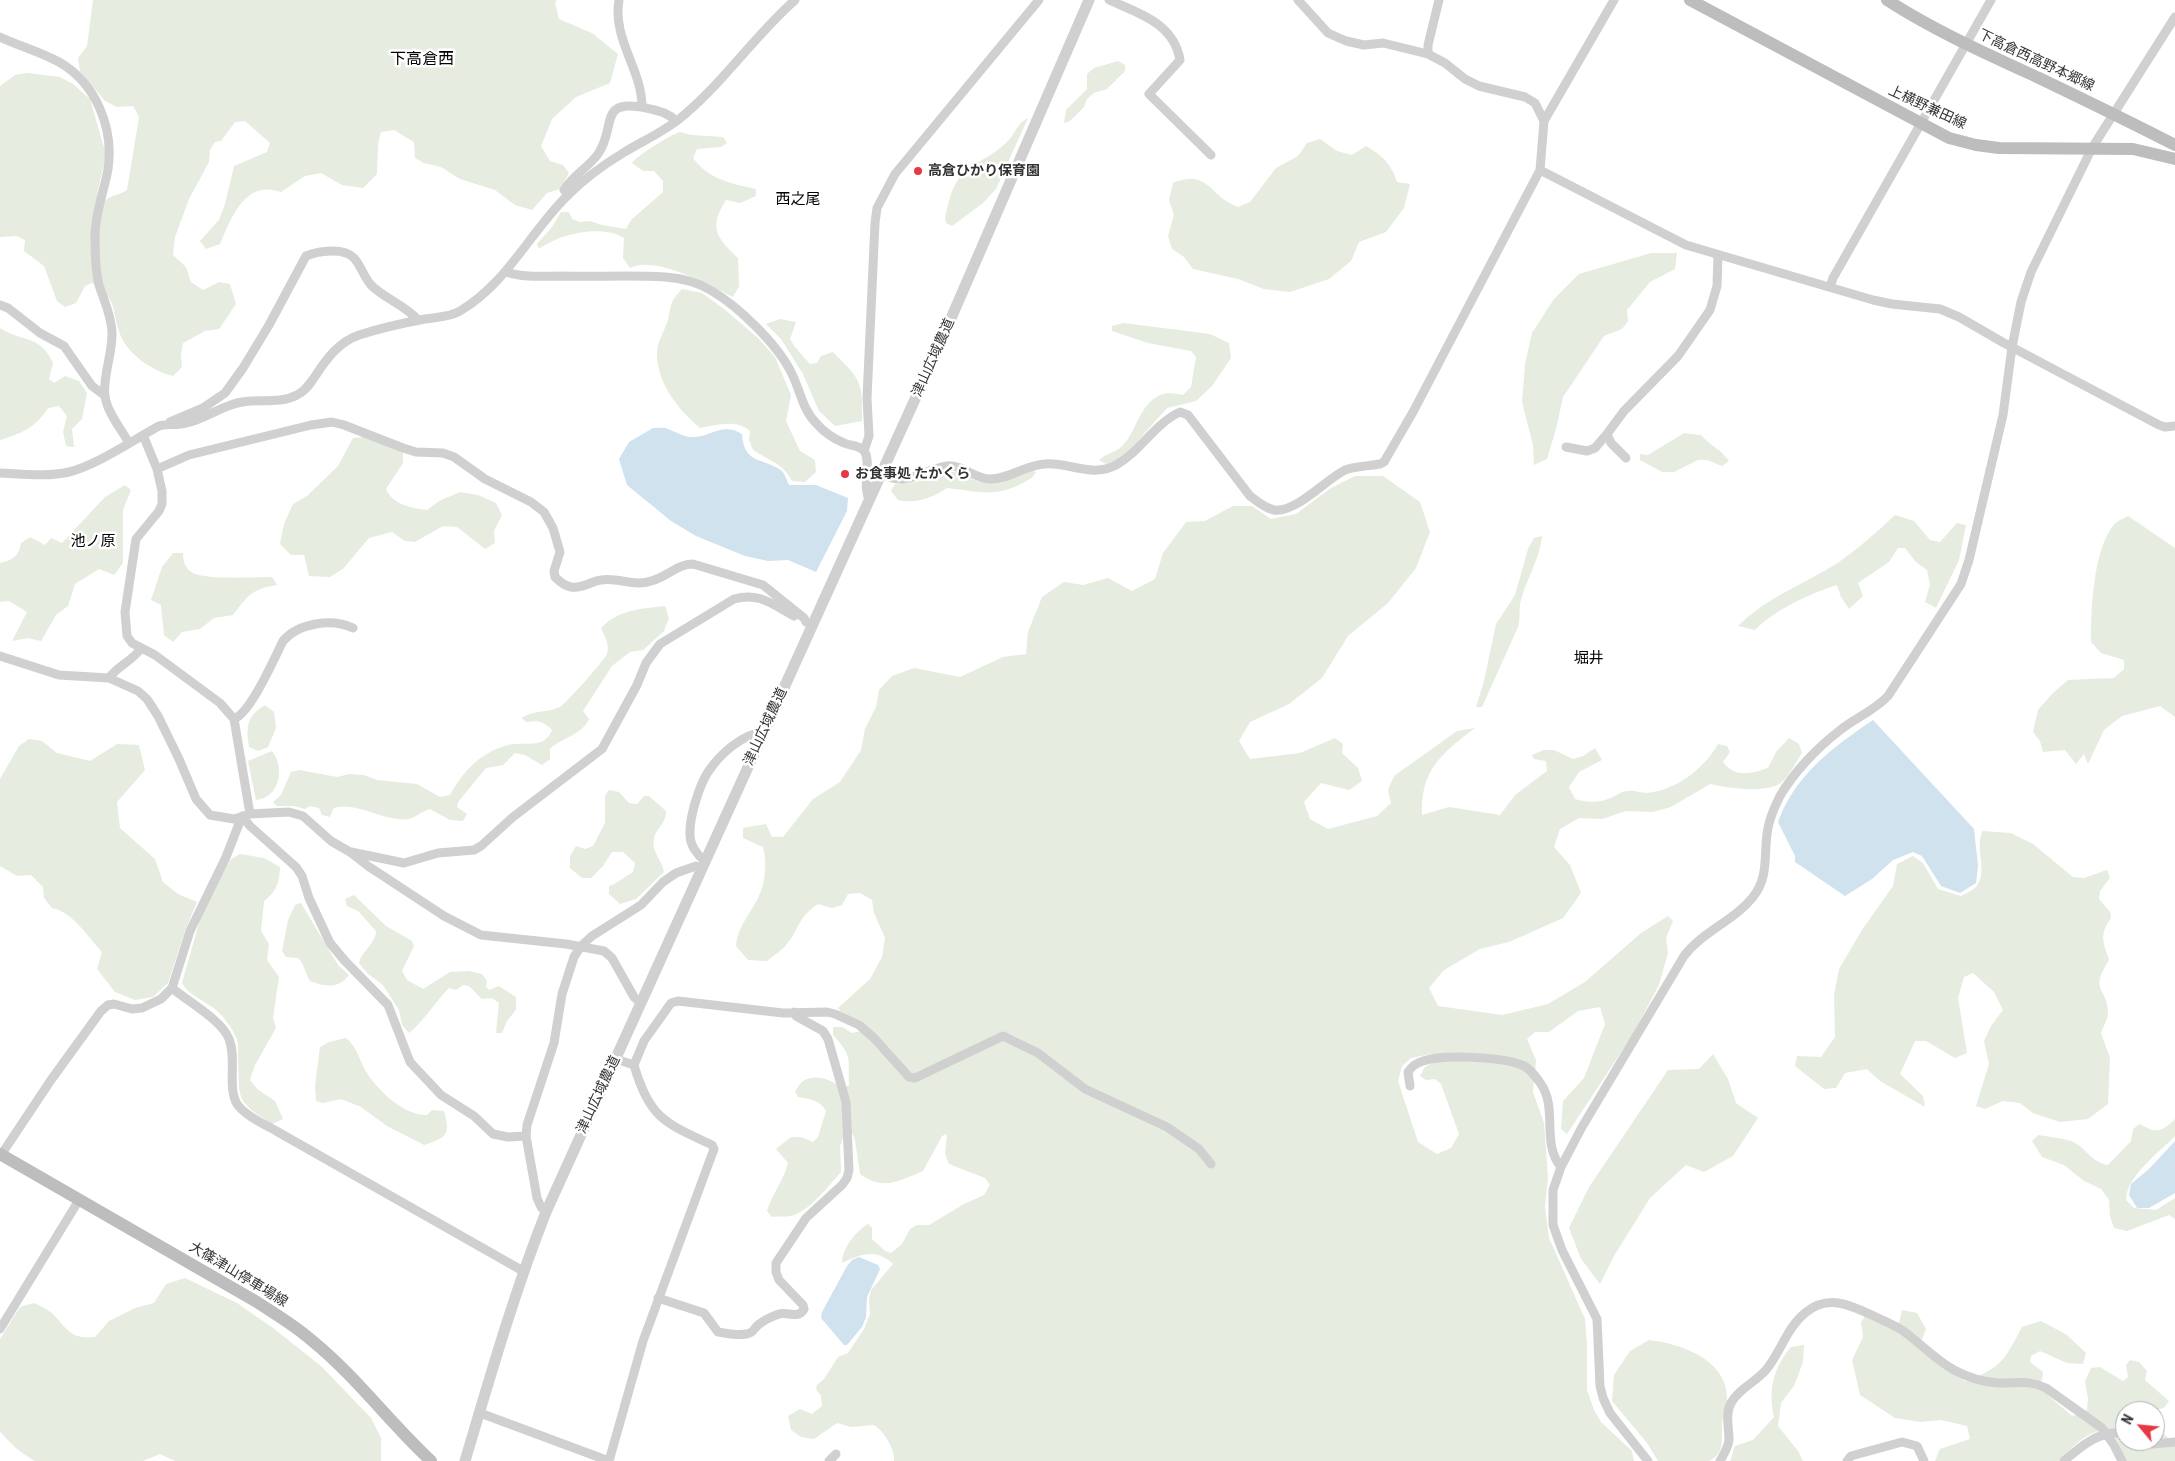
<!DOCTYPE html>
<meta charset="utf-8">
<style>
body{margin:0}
#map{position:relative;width:2175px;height:1461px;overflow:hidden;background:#fff;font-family:"Roboto Condensed",sans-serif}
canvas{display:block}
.north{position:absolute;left:2115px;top:1401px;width:50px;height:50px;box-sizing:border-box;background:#fff;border:1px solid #adadad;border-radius:50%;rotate:298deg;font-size:14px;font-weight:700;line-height:20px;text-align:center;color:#333}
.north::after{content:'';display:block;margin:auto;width:18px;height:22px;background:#e63946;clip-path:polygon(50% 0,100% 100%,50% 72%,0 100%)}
</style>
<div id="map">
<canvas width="2175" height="1461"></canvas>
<div class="north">N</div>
</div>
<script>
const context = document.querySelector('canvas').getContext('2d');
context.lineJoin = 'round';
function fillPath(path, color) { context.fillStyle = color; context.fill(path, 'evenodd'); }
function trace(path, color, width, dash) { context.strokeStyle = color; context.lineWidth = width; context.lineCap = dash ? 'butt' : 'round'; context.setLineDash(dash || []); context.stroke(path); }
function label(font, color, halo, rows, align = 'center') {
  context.font = font + ' "Roboto Condensed","Noto Sans JP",sans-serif'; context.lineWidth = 5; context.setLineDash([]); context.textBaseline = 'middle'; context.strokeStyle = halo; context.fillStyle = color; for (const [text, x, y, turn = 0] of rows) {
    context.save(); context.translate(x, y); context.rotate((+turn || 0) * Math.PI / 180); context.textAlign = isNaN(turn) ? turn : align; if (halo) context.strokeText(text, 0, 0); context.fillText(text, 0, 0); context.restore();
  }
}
const green = new Path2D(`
 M93,0H557L555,3L559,19L592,33L618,54L610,83L576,97L552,119L541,146L550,161L563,165L569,173L560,189L547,193L532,210L515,205L495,190L460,179L441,167L424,163L415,158L414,142L394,130L381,132L378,144L377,174L363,188L342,185L321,173L305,176L281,192C245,179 231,218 220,244L206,249L200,241L219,220L225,204L234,166L267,152L270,143L245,121L235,122L221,141L215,142L210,150L209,162L189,199L175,237L173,255L186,267L191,282L203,290L219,282L230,284L236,304L219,329L205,331L183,343L181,355L182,367L173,376C152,371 125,353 119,331C111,307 118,300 92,283L85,286L76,303L65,307L57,301L44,266L24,251L25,240L17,236L0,237V86L15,75L27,73L60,77L73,84L90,99L106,155L97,194L106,200C114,194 120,195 127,190L139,117L133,106L117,107L105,101L80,71L78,58L87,46Z
 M1118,61L1125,65V71L1107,89L1094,93L1087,99L1084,107L1070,121L1064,123L1066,110L1087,89V74L1094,68Z
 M1028,118L996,189L983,203L952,226L946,223C944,216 947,209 949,201C959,163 981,166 1006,143C1014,136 1018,122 1028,118Z
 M680,132L691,135L723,137L727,143L721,147L697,149L693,158C708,179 732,184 756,189V196L740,203L726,200C708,228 717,238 738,258L739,286L733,297C709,285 655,255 630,268L623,258L624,238C602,224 559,234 539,249L537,244L552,227L561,212H569L572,219L580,222L590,221L602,225L626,229L631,220L663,192V181L654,171H643L632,163C635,157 672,134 680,132Z
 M1320,139L1337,151L1352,155L1366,146C1382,155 1392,165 1397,182L1410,184L1404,208L1386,232L1359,242L1351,261L1329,279L1290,292L1264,289L1238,279L1193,269L1184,257L1172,249L1168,236L1174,215L1169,200L1173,183C1209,168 1210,198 1238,207L1250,202L1276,168L1298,156L1307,143Z
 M1651,253H1677L1675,269L1650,282L1627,310L1628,321L1622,329L1604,336L1563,397L1556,429L1547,459L1534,465L1533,445L1522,402L1525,364L1532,333L1554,299L1579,274Z
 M682,289L702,293L724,309L758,338L775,357L791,395L786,421L800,451L815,460L816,472L805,482L792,481C784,464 768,460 753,450L749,440L750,431C736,419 717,425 700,428C678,409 657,384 657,353C657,342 665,330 668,320C672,303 669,303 682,289Z
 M780,319L796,322L790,339L795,347L810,364L817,363L821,356L833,352C861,380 863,382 862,421L835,426L819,411L803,374L781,339L766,324Z
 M1123,323L1210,334L1229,343L1231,358L1212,386L1196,401L1167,408L1135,444L1117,460L1106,464L1099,460C1105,454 1113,453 1120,448C1138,433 1139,397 1168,393C1172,393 1178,394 1183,395L1191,387L1196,357L1191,351L1148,343L1112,331V326Z
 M0,328C23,343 40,334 53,363L49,379L54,383L65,376L79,381L87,393L82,419L72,429L74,447L66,446L63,432L67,416L59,406L48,408C35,428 23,433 0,440Z
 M1684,433L1701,435C1709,445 1722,450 1729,461L1722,466L1707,460H1698L1674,472H1662L1640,460V454L1648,455Z
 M364,437L403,453V463L386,489C393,505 411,508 427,510L439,501L460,492L478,495L496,503L502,515L494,531L495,543L485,549L457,527L443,526L415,542L405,541L392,532L369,538L343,569L330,577L309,576L304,555H291L280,544L284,524L293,504L307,496L338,466L353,438Z
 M1030,470L1036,472C1033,478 1028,480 1021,484C993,498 976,491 947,488C932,498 916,504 898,500L891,491L895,484C920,486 930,473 952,472C959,471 967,477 974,480C995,487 1011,479 1030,470Z
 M1355,476H1383L1420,502L1430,532L1416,568L1388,603L1348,636L1322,678L1289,704L1250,722L1239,741L1250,759L1300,753L1335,738L1343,744L1342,753L1358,768L1362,781L1349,790L1321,783L1304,802L1310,819L1328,829L1377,816L1391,803L1388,790L1394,776L1457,731L1475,728C1442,753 1420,770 1422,815L1449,807L1500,815L1515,795L1547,771L1546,761L1534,759L1532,755L1544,750H1554L1573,759L1583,756L1595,748L1602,760L1579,772L1569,787L1575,799C1589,803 1599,803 1613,797C1617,795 1622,791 1627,791C1633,790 1640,793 1646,793C1675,791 1704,769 1718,744L1727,746L1730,752L1723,762C1735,778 1751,774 1768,768L1776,752L1789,738L1799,744L1802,753C1796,762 1790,775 1782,782C1769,794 1726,788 1710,784L1671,807L1653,812L1626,811L1602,819L1579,818L1560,829L1554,847L1570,865L1581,893L1563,918L1509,942L1480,949L1444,970L1429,988L1438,1006L1502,1015L1548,1004L1585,982L1641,933L1668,916L1673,921L1666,938L1668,953L1659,985L1633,1034L1567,1134L1561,1129L1563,1101L1584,1078L1605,1024L1600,1007L1578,1011L1549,1032H1535L1527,1039L1536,1060L1533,1092L1544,1123L1548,1177L1545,1207L1549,1238L1585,1319L1587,1345V1390L1594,1410L1601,1422L1632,1451L1634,1461H894C895,1449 884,1431 874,1425L851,1427L837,1423L814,1439L801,1437L791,1430L788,1416L800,1409L812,1414L822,1406L821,1395L817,1391L816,1386L824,1379L838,1357L848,1353L864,1329L870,1314L869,1299L871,1290L893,1264C876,1248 861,1254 842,1263C842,1248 856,1231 868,1224L872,1228V1239L885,1251L891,1253L902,1244L910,1229L917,1225H929L964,1204L984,1195L990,1185L985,1178L949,1164L945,1154L947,1134L942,1136L923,1171C899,1181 883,1191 860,1174L855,1140L852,1133L844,1135L840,1146L841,1172C829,1185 809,1212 791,1216C785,1217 778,1216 772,1217L767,1211C772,1194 784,1180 788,1163L776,1149L791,1137H801L813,1142L818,1137L826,1111C820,1100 810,1099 798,1097L795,1091C797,1089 800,1083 803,1081C816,1073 832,1080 842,1088L849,1085C848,1058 853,1057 833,1035V1027H842L852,1033L861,1031C858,1012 846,1020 838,1008L870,979L882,957L885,938L874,913L872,900L860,893L848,894L842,905L832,908L818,904C796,919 800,929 786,945C781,951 773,956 767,961L748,960L736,946C737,930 745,921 753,907C765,889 768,867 763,847L743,838V828L766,824L772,837H783L813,799L840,782L861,750L865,729L876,707L879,690L892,676L914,668L960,677L1003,657L1026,654L1028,632L1042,597L1064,582L1083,585L1108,578L1132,591L1155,579L1163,553L1186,522L1205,521L1233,506H1252L1271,519L1296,514L1331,488ZM1431,1054L1437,1059L1424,1068L1420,1076L1426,1080L1435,1079L1441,1084L1459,1134L1451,1148L1437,1154L1418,1142L1398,1081L1402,1066L1411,1058Z
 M125,485L131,490L123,510V563L114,575L99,569L75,584L68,606L56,615L41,641L28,638L12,641L27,612L9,601L0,602V563C13,560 19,556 21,543L30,537L45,545L51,538L62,543L105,497Z
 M1895,515L1914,521L1930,540L1940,542L1957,523L1966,525L1959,560L1936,608L1925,602L1930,585L1927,570L1916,562L1905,548H1898L1889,562L1858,583L1863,596L1849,609L1841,597L1837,585C1811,593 1774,610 1755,630L1738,626C1767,597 1805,584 1839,562C1859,548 1878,531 1895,515Z
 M2128,516L2175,548V717L2160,706L2122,716L2104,730L2088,764L2084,754L2076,764L2065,750L2043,752L2040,741L2033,732L2038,710L2052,694L2068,680L2114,678L2124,669V660L2101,653L2091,642C2091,612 2093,543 2117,522C2120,520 2125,518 2128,516Z
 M1542,536C1540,558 1527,578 1521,600C1518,610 1521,618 1518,627L1482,707H1476L1484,681L1496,624L1515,595L1528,549L1534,538Z
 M173,553H183C183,561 185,569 193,573C206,580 255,577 272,577L277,585C252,589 248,595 233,615L214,618L200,629L182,632L173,642L164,635L161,605L151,600L162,567Z
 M665,606L669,618L664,631L643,650L630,652L612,666L583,711L589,719C581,736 562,737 550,749V759L542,765L525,755L515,753L503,765L486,768L458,802L457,807L467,814L463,821L450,820L430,809C422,811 416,817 409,819C386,823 352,799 333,809L330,817L322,815L319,808L310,806L305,809L294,806H277L273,802L281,795L291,772L299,770L337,777L349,774L364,775L377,780L417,784L440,797L450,795C463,772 479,753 508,745C525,741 544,750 552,730C544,721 537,720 526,722L522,718C532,710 548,713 560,707C565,704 605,660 607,654C610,645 605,637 601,628C619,609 641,609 665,606Z
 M265,705L274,712L276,728L268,747L258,751L249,747C246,727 246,717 265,705Z
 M29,739L42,741L57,753L90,761L117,744L139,745L145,770L117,802L120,828L155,859L163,882L178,894L197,902L185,931L168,983L153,997L135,1000L115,992L97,969L102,952C88,937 73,912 52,908L44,898L43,887L31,875L17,876L0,866V779L19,746Z
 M272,751C285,767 280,798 256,800L248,761Z
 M609,790L619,792L629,803L637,804L644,796H649L666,811C666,825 656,827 654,839C651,851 662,860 664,872L636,899L620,904L609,894V886C617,884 625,876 633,872L635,863L623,852H612L603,866L591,878H582L570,868V856L576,846L585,849L593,846L605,823V796Z
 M1983,831L2011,833L2033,844L2073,877L2084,878L2107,870L2110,878L2100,891L2099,899L2110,912L2111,918C2099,935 2103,941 2109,960C2088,993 2108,986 2108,1013C2108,1019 2103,1027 2101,1033L2110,1058L2108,1104L2088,1119L2060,1122L2033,1113L2020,1103L2003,1101L1985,1109L1976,1106L1989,1064L1984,1041L1991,1026L2003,1010L1994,992L1973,973L1964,977L1958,998L1967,1053L1955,1058L1926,1041H1915L1900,1074L1923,1096L1925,1107L1880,1081L1867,1069L1845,1073L1836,1088L1824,1089L1795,1066L1797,1056L1821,1057L1835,1037L1834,995L1839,969L1862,930L1893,886L1897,864L1913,856L1923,863L1938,889L1961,896C1965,894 1971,891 1975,888C1990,872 1973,847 1983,831Z
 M240,854L264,858L280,867C279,883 277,891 264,901L261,931L269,944L267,960L279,977L273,1018L276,1028L255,1065L250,1080L257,1089L275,1101L283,1119L272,1124C235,1100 240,1101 238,1059C238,1053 239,1045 237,1040C233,1029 222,1013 212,1007C201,999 189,995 182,983L199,923L213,891L230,860Z
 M354,895L386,926L412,941L414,946L402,971L407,980L423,989L450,972L469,971L482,974L487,981L486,987L489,990L499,986L516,997V1010L507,1021L502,1033H496L499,1003L492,998L482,999L469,986L463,985L456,990L449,988C434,1003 425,1020 409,1033L402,1025L399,1010L383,985L368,974L359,963C362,950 376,944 376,931L358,911L347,906L345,899Z
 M301,903L338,965L349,975C338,990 324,986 310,981C305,973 305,965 298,958L286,957L282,951L288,920L295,905Z
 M346,1038C356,1046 358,1056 364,1068C375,1088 403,1116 427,1115L432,1110L444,1111C451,1135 446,1138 424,1145L387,1126L361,1107L341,1099L323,1103L316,1101L315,1086L320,1047L329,1042Z
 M1713,1054L1728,1079L1736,1103L1758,1118L1733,1156L1704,1172L1686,1165L1650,1198L1614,1256L1600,1284L1581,1259L1569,1228L1589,1187L1668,1070L1699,1069Z
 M2175,1119V1136C2158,1154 2127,1175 2126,1200L2134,1208L2156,1210L2175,1198V1219L2169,1215L2127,1231L2114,1228L2110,1216L2109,1200L2101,1189L2084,1181L2064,1165L2042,1157L2032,1141L2038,1135C2049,1137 2061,1138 2071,1141C2087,1147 2088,1161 2108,1165L2131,1141L2133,1129L2140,1124C2156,1134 2162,1132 2175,1119Z
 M185,1278L237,1303L273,1328L321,1366L371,1418L381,1438V1461H175L160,1454L143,1461H35C21,1453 10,1444 0,1431V1339L20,1307L34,1303C40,1306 47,1309 52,1313C67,1328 70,1340 95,1337L109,1321L135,1308L154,1303L166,1284Z
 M1902,1310L1917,1313L1926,1329L1919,1347L1941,1366L1965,1381C2001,1369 2005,1359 2022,1327L2041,1321L2067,1335L2086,1353L2083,1364L2067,1363L2040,1351L2031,1356L2030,1362L2043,1372L2041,1389L2072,1416L2087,1410L2088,1399L2085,1381L2091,1368L2100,1367L2123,1381L2128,1377L2126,1365L2130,1360L2139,1362L2147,1371L2145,1380L2169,1401L2164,1408L2149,1411H2125V1441H2155V1426L2175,1444V1461H2126L2118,1442L2108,1429C2086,1432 2074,1445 2059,1461H1935L1940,1449L1970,1439L1967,1426L1941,1420L1921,1422L1895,1418L1860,1395L1852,1360L1863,1337L1861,1322L1865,1316L1899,1323Z
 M1649,1340C1682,1344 1729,1360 1727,1401C1727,1409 1723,1416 1722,1424C1721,1439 1726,1453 1709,1461H1658L1647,1443L1612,1401L1614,1375L1630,1351Z
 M1804,1345L1803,1362L1794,1386L1781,1403L1778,1426L1798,1451L1803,1461H1730L1735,1446L1753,1440L1774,1417C1768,1391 1773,1368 1791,1347Z`);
const water = new Path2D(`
 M653,428C657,428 664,427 668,429C676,432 682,436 690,437C709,439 721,421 742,434C744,465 763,457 782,471C785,474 787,481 789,485H816L848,498L847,511L816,572L788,560L768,561L745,556L696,536L671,521L627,485L619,459L629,442Z
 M1873,720L1974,829L1978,866L1976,883L1960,893L1941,886L1922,856L1913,852L1893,860L1872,879L1845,896L1795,862V856L1778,822C1795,775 1833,747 1873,720Z
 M2175,1141V1193L2149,1208H2137L2129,1195L2131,1184L2149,1169Z
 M859,1257L878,1265L880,1269L867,1297L866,1317L862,1327L847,1345H844L821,1318L822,1312L847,1266L852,1260Z`);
const minor = new Path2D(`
 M619,0C612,39 642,69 642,107
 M1109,0C1138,13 1174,23 1180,60L1149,94L1211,155
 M0,37C19,46 41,52 59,62C96,83 114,128 108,169C104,192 95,213 95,236C95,251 95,270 99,285C104,301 111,314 112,332C113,352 102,379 105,396C107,412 121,429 129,443
 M1428,54V45L1439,0
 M1544,121L1614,0
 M1540,170L1686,245L1873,300L1892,304L1940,309L1959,317L2004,343L2159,425L2165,427L2175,426
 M568,195L564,190C573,175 588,168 598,154C617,127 597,98 646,108C658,111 667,112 676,121
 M506,272C524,278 544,276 563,276C597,277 631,275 665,277C681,278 699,283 712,291C739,307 777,344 791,372C800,389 802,409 816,423C823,431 834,439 844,443C850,446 860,445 864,451C872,461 862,485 869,499
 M1830,287L1833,278L1991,0
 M0,305L8,308L40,333L64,346L92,386L104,395
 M170,422L203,408L225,393L243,368L269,325L306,256C318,251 344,247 354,258C361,266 364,277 371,285C385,299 405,305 418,320
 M1607,434L1611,443L1626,458
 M143,435L157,469L162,491V504L159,511L136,539L125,612L127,636L132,643L155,655L220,703L234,719L250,814
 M1566,447L1587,451L1595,448L1607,434L1624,411L1678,356L1710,310L1717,286L1718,255
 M864,451L869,436L867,398L875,223L877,208L895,174L1039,0
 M157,469L189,455L311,425L332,422L344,425L403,448L416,452L443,453L454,457L485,479L531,502L544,512L553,528L560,552L554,571L555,577C560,582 565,586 571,587C583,589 591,581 601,580C618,577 635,587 651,581C667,577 677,564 693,564L763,585L804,618L806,622
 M0,473C23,474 47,477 69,472C97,465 133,440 159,426C168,423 177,426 186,423C206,419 222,405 242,402C261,399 280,404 297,395C306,391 311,382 316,375C327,358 339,342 359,335C381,328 403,323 425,319C436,317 451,317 460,311C507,283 529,234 566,197C582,181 603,165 623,153C641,142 661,133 678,120C722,85 753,37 795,0
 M881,474C910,488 920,470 947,466C961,464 975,479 990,479C1010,479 1025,465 1045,464C1069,462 1092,478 1116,465C1140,452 1154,424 1180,412L1188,415L1250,496C1257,501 1264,508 1274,510C1296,513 1325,480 1345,470C1355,466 1369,466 1380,464L1384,462L1413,412L1540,170L1544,121L1535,103L1525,97L1479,86L1465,79L1445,63L1428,54L1383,43L1364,45L1346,41L1328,33L1298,0
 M0,656L59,675L109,678L138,691L147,699L158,716L179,759L196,799L210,815L234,819L250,814L289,812L303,816L331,841L350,852L368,866L444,916L481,935L566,944L604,951L612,958L634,997L641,1003
 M109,678C117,666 133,661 141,648
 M234,719C251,712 274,659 283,641C298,623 332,618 353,628
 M242,816L250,826L296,867L302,876L309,898L330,943L345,961L388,1005L410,1062L441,1095L474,1116L493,1134L508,1137L526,1136
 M351,852L404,863L438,853L474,850L481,846L513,817L602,749L637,685L646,663L660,644L734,599C759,592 772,604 794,616
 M705,861C697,855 690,845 690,835C689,818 699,786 708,772C720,754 742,734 764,732
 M172,988C187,1001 222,1020 229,1039C237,1058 227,1087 237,1104C245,1116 266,1125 278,1132L523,1271
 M634,1065L644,1041L671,1003L678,1001L783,1013L827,1012L835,1014L859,1025L874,1038L909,1077L915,1078L1003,1036L1038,1053L1085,1089L1167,1127L1199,1149L1211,1164
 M1410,1086L1408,1072C1412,1066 1416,1063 1423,1061C1443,1054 1502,1057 1522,1065C1530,1068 1536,1077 1541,1084C1558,1109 1541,1143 1561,1167
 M1,1155L51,1080L101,1011L108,1005L114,1004L132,1009L142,1008L161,999L172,988L190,931L226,857L242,816
 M546,1212L541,1207L537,1198L526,1136L527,1125L554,1043L562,994L574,957L581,946L592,936L641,905L663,882L676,873L696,866L701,869
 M658,1298L704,1313L718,1332C726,1333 737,1336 746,1334C753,1333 753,1330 758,1325C763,1321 773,1316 779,1314C788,1311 798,1320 804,1309L803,1305L779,1280L776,1272V1263L806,1218L842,1185L847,1178L849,1170L846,1102L828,1039L823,1031L796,1016L794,1012
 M0,1329L79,1200
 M480,1413L609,1461
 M2145,1441L2153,1444L2175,1442
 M609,1461L643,1341L714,1149L712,1145C665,1123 649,1118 634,1065L616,1059
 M829,1461L836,1454
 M1648,1461L1610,1413L1603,1398L1600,1386L1597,1319L1562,1250L1553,1225V1190L1561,1167L1582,1127L1684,956C1703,931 1734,921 1753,897C1770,876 1763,852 1768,828C1770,817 1775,806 1780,796C1794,772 1817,748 1839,731C1855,718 1874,711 1888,696L1961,584L1969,560L2003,415L2012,347L2021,302L2031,272L2092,148L2175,17
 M1720,1461C1724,1454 1728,1448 1729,1440C1729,1428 1725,1414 1731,1403C1740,1387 1759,1381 1769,1366C1782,1348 1788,1327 1805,1313C1829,1293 1852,1306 1876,1317C1886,1322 1897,1326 1906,1333C1922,1345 1936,1360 1954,1370C1967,1377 1983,1382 1998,1383C2017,1384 2027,1379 2046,1388L2102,1428L2114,1445L2122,1461
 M1847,1461L1851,1456L1902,1442L1917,1446L1924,1461
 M2064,1461C2080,1447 2102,1428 2125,1434`);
const tertiary = new Path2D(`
 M465,1461C490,1377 514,1293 546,1212L936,353L1089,0`);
const secondary = new Path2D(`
 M1690,0L1949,138L1976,145L1999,148L2133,149L2175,159
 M1887,0C1935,31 1987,54 2039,78C2085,100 2130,122 2175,145
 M0,1154L257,1302C275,1314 294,1325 310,1339C355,1375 389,1422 431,1461`);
const markers = [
 [918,171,5,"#e63946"],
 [845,474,5,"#e63946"]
];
const streetNames = [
 ["下高倉西高野本郷線",2036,61,25],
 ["上横野兼田線",1927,108,25],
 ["津山広域農道",934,358,-66],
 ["津山広域農道",766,727,-65],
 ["津山広域農道",599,1095,-65],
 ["大篠津山停車場線",238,1275,31]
];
const poiNames = [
 ["高倉ひかり保育園",928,171],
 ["お食事処 たかくら",855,474]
];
const neighbourhoodNames = [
 ["西之尾",798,200],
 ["池ノ原",93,542],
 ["堀井",1589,659]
];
const quarterNames = [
 ["下高倉西",422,60]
];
fillPath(green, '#e6ecdf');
fillPath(water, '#cfe2ee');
trace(minor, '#d0d0d0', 9);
trace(tertiary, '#d0d0d0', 11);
trace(secondary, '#bdbdbd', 12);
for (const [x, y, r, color] of markers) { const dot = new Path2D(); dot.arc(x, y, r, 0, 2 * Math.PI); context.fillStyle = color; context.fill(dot); trace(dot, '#fff', 2); }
label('14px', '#333', '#fff', streetNames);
label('bold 14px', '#333', '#fff', poiNames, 'left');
label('15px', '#000', '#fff', neighbourhoodNames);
label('16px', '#000', '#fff', quarterNames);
</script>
